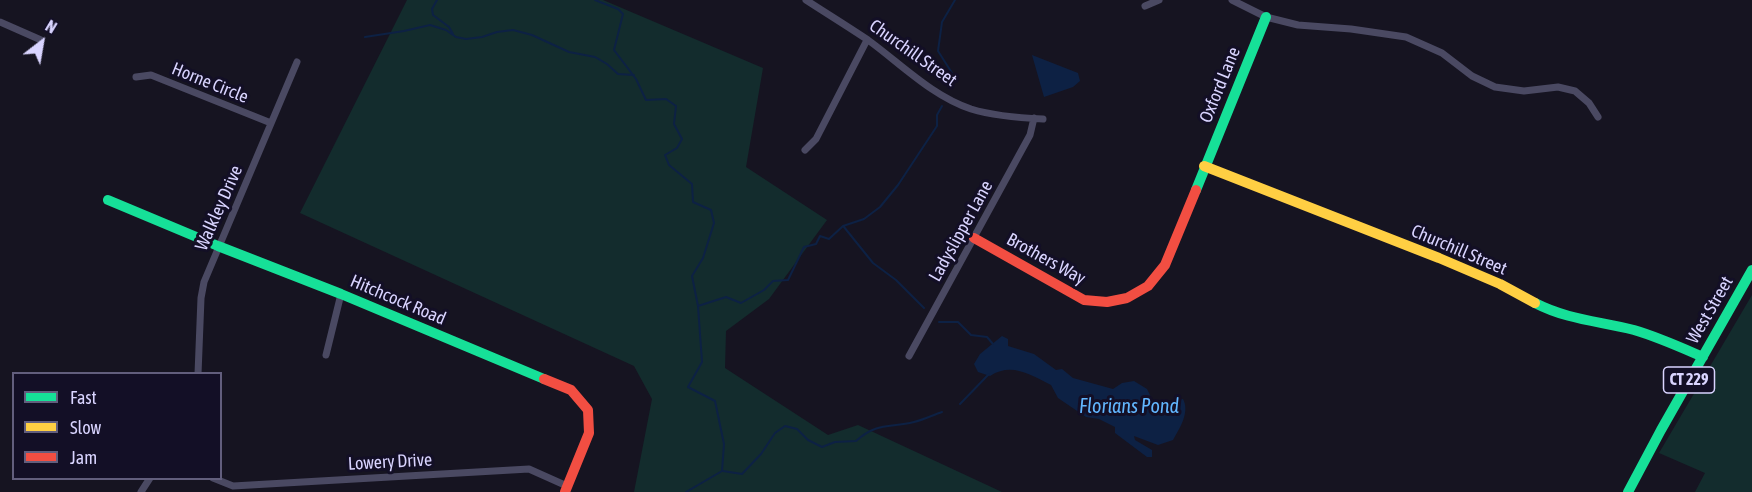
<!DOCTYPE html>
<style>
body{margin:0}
#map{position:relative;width:1752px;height:492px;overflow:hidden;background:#161421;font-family:"Asap Condensed",sans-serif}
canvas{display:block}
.legend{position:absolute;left:12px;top:372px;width:210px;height:108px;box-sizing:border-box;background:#130f26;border:2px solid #625e7d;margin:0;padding:8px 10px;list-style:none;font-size:18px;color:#d9d4ff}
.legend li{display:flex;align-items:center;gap:12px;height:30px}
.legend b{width:30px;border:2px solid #625e7d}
.north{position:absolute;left:12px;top:12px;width:60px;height:60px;-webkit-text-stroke:4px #130f26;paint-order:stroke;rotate:31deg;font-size:16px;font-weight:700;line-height:24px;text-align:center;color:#d9d4ff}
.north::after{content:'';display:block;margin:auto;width:21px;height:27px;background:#d9d4ff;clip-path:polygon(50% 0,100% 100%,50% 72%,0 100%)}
</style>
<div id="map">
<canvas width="1752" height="492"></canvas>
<ul class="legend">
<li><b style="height:8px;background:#16e098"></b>Fast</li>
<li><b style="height:8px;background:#ffcf43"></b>Slow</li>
<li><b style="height:8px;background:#f24e42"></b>Jam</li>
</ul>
<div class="north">N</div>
</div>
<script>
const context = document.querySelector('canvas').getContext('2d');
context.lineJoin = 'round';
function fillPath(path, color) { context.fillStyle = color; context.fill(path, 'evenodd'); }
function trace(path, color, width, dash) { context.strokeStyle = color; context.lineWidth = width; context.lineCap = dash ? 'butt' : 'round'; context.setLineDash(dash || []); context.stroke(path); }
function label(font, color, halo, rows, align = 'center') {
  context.font = font + ' "Asap Condensed",sans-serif'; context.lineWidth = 6; context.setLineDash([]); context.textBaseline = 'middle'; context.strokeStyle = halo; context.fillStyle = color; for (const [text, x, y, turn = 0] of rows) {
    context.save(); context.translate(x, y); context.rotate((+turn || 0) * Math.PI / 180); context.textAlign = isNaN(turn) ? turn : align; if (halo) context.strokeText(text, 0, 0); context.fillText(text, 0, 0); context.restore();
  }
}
const green = new Path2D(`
 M407,0H603L763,68L746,167L827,220L769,299L726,331L725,368L828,435L858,425L1002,492H634L652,399L634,366L300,213Z
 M1752,295V492H1695L1705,473L1659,453Z`);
const water = new Path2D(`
 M1032,55L1078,73L1080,81L1073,87L1044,97Z
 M1002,336L1008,339V346L1034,354L1056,370L1062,369L1073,378L1113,389L1122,383L1134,381L1147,389L1154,403L1162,404L1183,399C1190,412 1180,428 1173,440L1158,445L1134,436L1135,440L1152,450V457H1147L1115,433V427L1099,419L1086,417L1058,398L1051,385C1030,375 1012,362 990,376L978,372L974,364L980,354Z`);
const stream = new Path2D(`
 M437,0L432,9L433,15L449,27L453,34
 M595,0L618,9L623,14L614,50L636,79L646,100L666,99L676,106L674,124L682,139L677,148L665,155L669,165L692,184L693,202L711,210L714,223L703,258L692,276L698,306L702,362L688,387L715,401L724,444L722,471L686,492
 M365,37L404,31L430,25L446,30L456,37L466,39L482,37L497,32L513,30L532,35L569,52L595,57L607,64L618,74L634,75
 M953,85L952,73L938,51L942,22L955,0
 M844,227L873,263L896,280L924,308
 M698,306L726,297L741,303L764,290L773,281L788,280L804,247L816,244L820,236L829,239L843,226L864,219L880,207L898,185L937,126V115L942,106
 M939,322H958L971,335L987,337L993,344
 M960,404L989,374
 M723,471L742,474L761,454L775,433L785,426L797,429L808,440L822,447L835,442L856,441C877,422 889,428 914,422C923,420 933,415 942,412`);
const street = new Path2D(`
 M806,0C826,13 847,26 868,40C901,64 932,96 971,109C994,116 1020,118 1043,119
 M1232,0L1266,17L1298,25L1351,29L1406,37L1442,53L1472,76L1495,87L1524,91L1558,87L1575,91L1589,103L1598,117
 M1145,6L1159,0
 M0,22L41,40
 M136,77L151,75L271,123
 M805,150L816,139L867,40
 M326,355L341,294
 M909,356L1030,135L1034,118
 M198,374L201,298L204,282L297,62
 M213,478L233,486L529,469L567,486
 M141,492L150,478`);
const fast = new Path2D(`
 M1196,190L1266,17
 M108,200L218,246L341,294L544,379
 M1535,303C1568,320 1599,321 1634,330C1658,337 1680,347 1703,357
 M1628,492L1661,430L1752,270`);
const slow = new Path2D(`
 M1204,166L1439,258L1500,284L1535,303`);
const jam = new Path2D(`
 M974,238L1084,300L1107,302L1127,298L1148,286L1165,265L1196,190
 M544,379L571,390L588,410L589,433L565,492`);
const shields = [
 [1689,380,51]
];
const shieldNames = [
 ["CT 229",1689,380]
];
const streetNames = [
 ["Churchill Street",913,53,35],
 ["Horne Circle",210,83,22],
 ["Oxford Lane",1220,85,-68],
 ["Walkley Drive",219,208,-66],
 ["Ladyslipper Lane",961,231,-61],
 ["Churchill Street",1459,250,23],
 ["Brothers Way",1046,259,29],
 ["Hitchcock Road",398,300,23],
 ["West Street",1710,310,-60],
 ["Lowery Drive",390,462,-3]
];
const waterNames = [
 ["Florians Pond",1129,407]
];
fillPath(green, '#132c2d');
fillPath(water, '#0d2144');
trace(stream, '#0d2144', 2);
trace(street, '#4a4962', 7);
trace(fast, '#16e098', 10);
trace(slow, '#ffcf43', 10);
trace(jam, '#f24e42', 10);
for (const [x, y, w] of shields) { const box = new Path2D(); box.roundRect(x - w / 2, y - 13, w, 26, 4.5); context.fillStyle = '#130f26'; context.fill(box); trace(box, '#d9d4ff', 1.5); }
label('bold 16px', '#d9d4ff', null, shieldNames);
label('18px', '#d9d4ff', '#130f26', streetNames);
label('italic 20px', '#62b6ff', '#130f26', waterNames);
</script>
